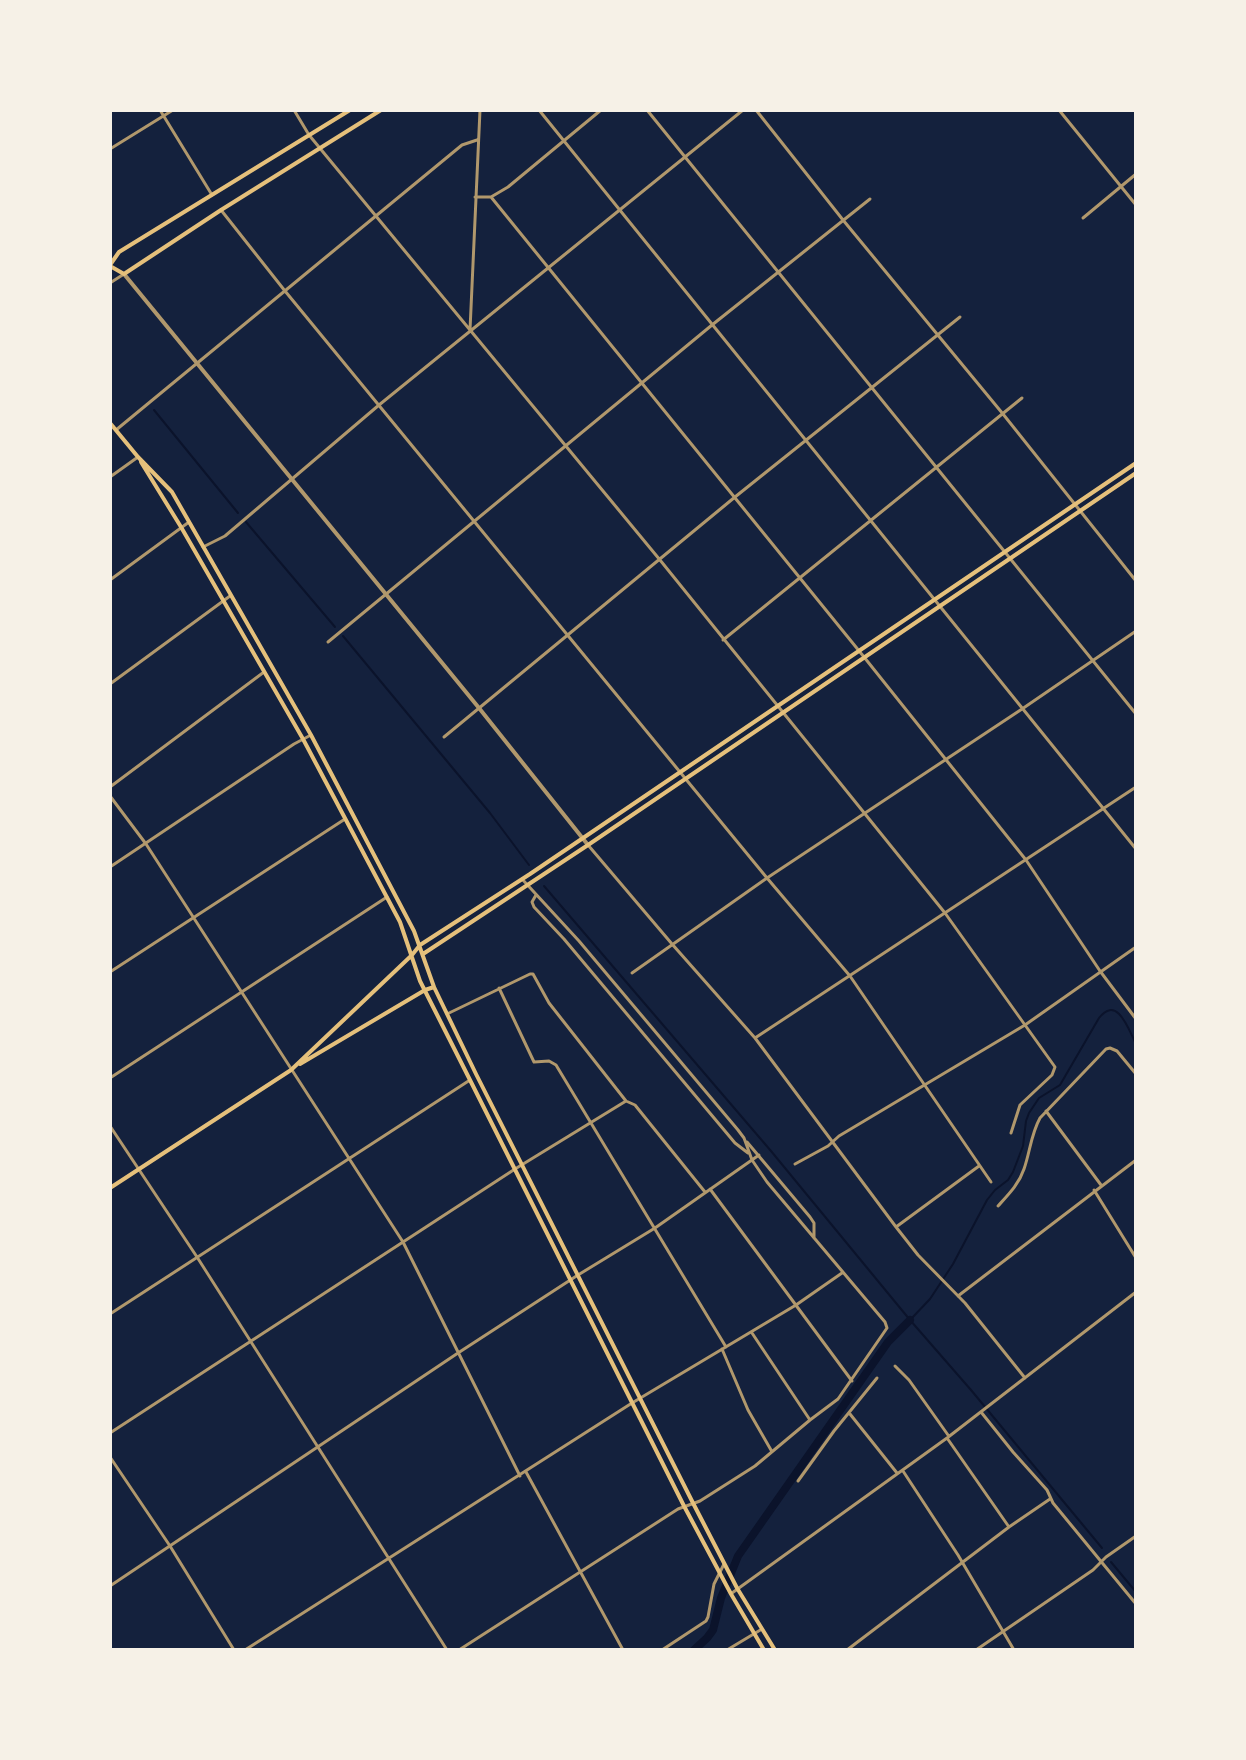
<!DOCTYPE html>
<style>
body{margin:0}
#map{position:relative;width:1246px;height:1760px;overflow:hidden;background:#14213d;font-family:"PT Serif",serif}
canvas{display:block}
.frame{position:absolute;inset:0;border:112px solid #f6f1e7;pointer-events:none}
</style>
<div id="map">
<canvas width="1246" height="1760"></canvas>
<div class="frame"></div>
</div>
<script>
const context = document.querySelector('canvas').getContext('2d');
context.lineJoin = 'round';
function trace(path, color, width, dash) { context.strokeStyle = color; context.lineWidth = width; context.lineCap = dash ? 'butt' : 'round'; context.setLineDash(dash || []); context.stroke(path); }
const stream = new Path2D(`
 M154,410L238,513
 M246,522L335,627
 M343,636L490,813L529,865
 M544,886L771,1151L910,1320L971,1390L1102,1548
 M911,1319L930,1299L953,1264L987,1200L995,1190L1008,1180L1013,1172L1023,1146L1026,1121L1029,1113L1039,1098L1060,1085L1099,1018C1117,995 1128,1028 1136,1044
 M1111,1562L1136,1592`);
const canal = new Path2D(`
 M694,1650L707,1638L713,1630L721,1598L738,1556L888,1342L910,1320`);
const minor = new Path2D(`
 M160,110L212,195
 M294,110L309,135L660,560L945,913L1055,1067L1052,1075L1020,1105L1011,1133
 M539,110L1136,849
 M647,110L1136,714
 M756,110L843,220L1003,414L1136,581
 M1059,110L1136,205
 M110,149L173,110
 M475,197H491L508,187L601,110
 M491,197L864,657L1026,860L1100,971L1136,1019
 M221,210L285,291L767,878L850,976L991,1182
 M1083,218L1136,174
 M110,283L124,274
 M470,330L480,110
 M116,430L462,145L477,140
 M110,477L138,457
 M203,547L225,536L379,405L743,110
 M110,580L189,522
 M723,640L1022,398
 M328,642L712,325L870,199
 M110,684L230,596
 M444,737L735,497L960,317
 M110,787L264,672
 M110,796L146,844L403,1242L520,1476
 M588,845L672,944L755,1038L896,1227L918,1255L965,1303L1025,1378
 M110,867L294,744L311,735
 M536,895L532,902L534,907L564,939L735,1143L748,1153
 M110,972L345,819
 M632,973L767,878L1022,709L1136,631
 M499,988L534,1062L549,1061L556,1065L726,1347
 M447,1014L530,974H533L549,1003L626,1101L635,1105L705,1192
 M755,1038L1136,787
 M110,1078L387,897
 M1046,1111L1101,1185
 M110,1126L197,1257L447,1650
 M747,1142L810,1217L814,1223V1238
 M795,1164L828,1146L839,1136L1025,1025L1136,947
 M710,1189L852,1381
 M1094,1190L1136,1258
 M998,1206C1009,1194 1019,1184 1024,1169C1030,1152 1031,1134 1040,1118L1106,1049L1110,1048L1117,1051L1136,1074
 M896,1227L979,1166
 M958,1296L1136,1160
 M110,1314L470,1080
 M752,1333L810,1420
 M722,1349L748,1410L771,1450
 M895,1366L909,1380L948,1435
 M981,1412L1013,1452L1047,1490L1053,1503L1136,1604
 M850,1414L897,1473
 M110,1433L515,1169L626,1101
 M947,1438L1009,1527
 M110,1457L170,1546L234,1650
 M903,1471L958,1555L1014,1650
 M526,1472L623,1650
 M798,1481L834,1431L877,1378
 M110,1586L458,1353L578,1275L655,1228L759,1155
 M732,1593L947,1438L1136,1292
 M245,1650L632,1403L796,1305L842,1273
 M459,1650L678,1509L700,1501L755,1466L810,1420L838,1399L887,1328L885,1322L767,1182L752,1160L744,1138L738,1130L579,941L522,879
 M662,1650L706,1621L708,1617L714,1584L724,1564
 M727,1650L762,1629
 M847,1650L1009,1527L1050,1499
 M976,1650L1093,1570L1106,1557L1136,1536`);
const tertiary = new Path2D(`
 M124,274L479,708L588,845`);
const secondary = new Path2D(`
 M110,265L119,252L350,110
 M110,266L124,274L221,210L381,110
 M110,423L138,457L172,492L311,735L414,931L434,987L476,1074L693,1503L737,1588L775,1650
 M141,462L181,527L303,739L400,922L420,981L470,1080L684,1506L731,1594L764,1650
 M423,954L588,845L1136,473
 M300,1064L425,990L434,987
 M110,1188L291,1070L412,955L420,945L530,874L1136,463`);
trace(stream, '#0b132b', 2);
trace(canal, '#0b132b', 8);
trace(minor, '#b1986c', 3);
trace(tertiary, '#b1986c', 4);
trace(secondary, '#e5c07b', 4);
</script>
